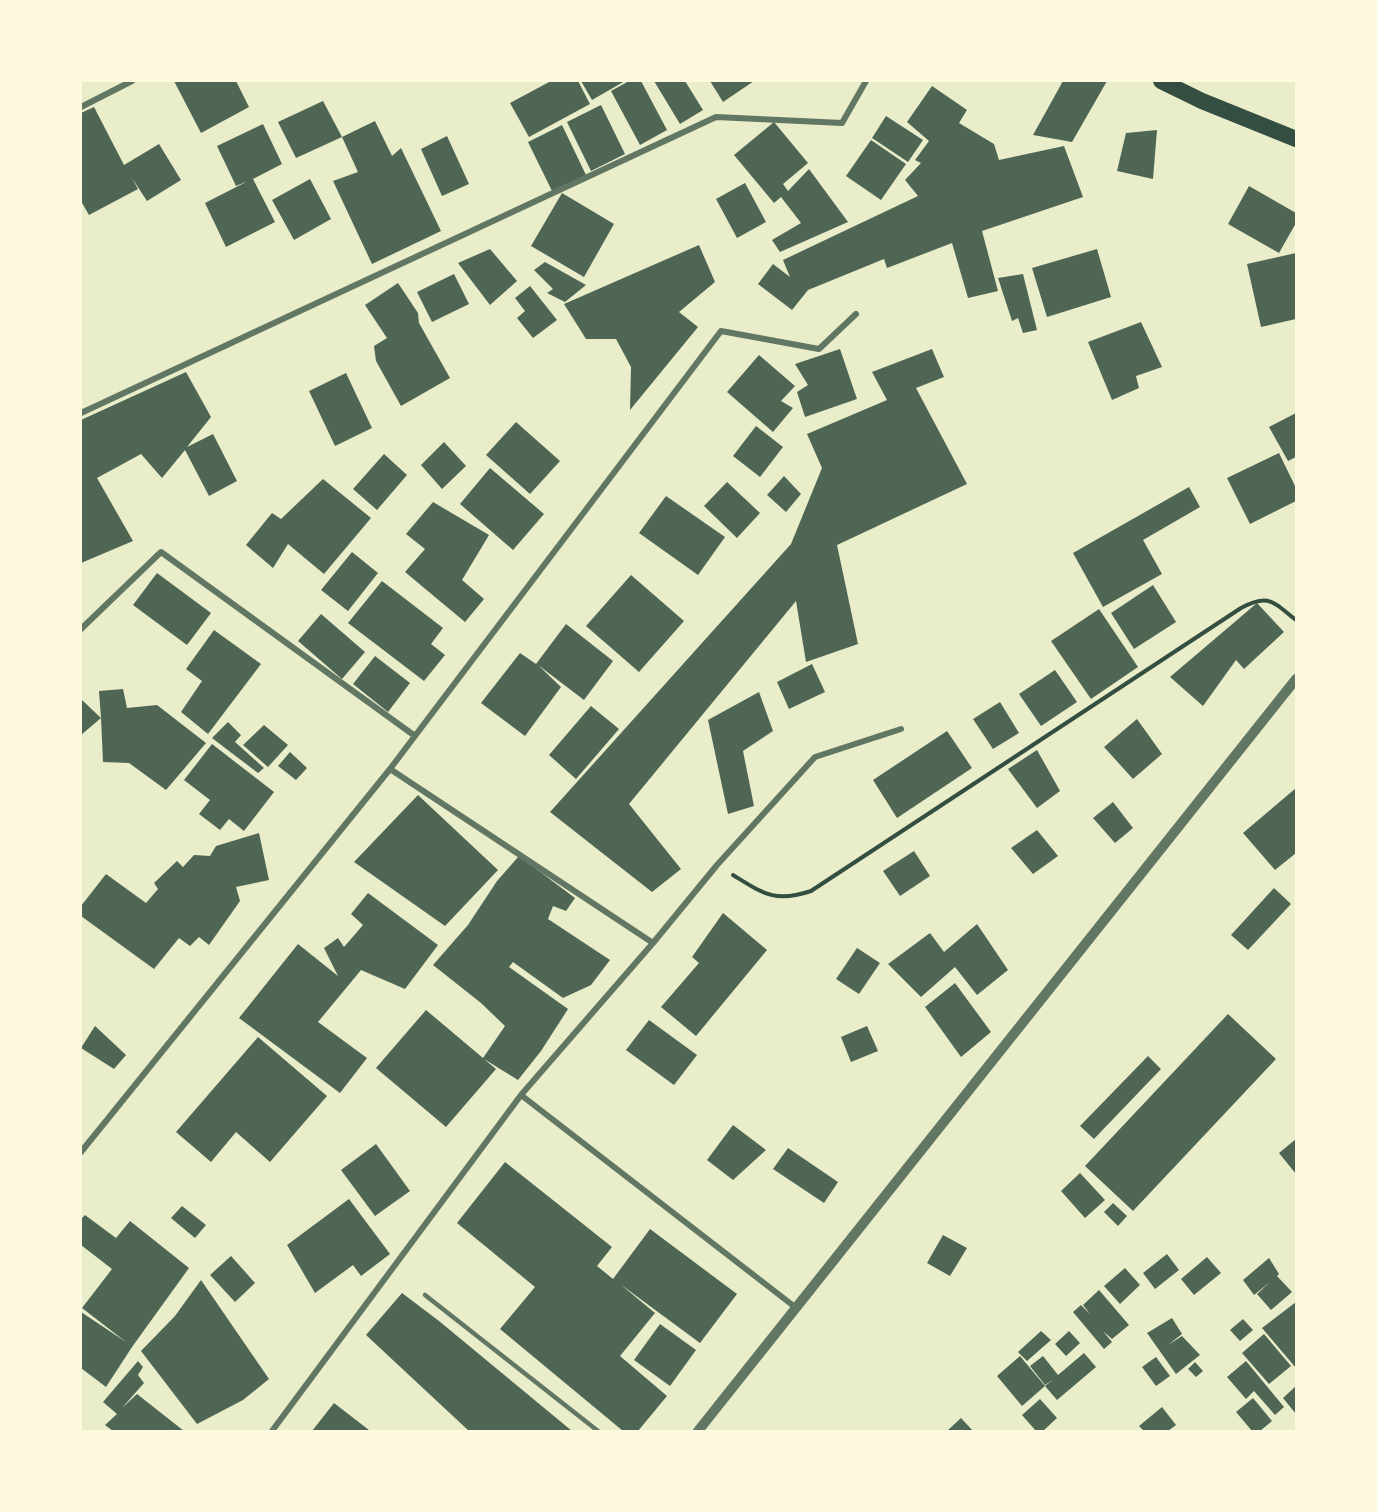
<!DOCTYPE html>
<style>
body{margin:0}
#map{position:relative;width:1377px;height:1512px;overflow:hidden;background:#e9edc9;font-family:"Space Grotesk",sans-serif}
canvas{display:block}
.frame{position:absolute;inset:0;border:82px solid #fefae0;pointer-events:none}
</style>
<div id="map">
<canvas width="1377" height="1512"></canvas>
<div class="frame"></div>
</div>
<script>
const context = document.querySelector('canvas').getContext('2d');
context.lineJoin = 'round';
function fillPath(path, color) { context.fillStyle = color; context.fill(path, 'evenodd'); }
function trace(path, color, width, dash) { context.strokeStyle = color; context.lineWidth = width; context.lineCap = dash ? 'butt' : 'round'; context.setLineDash(dash || []); context.stroke(path); }
const building = new Path2D(`
 M174,81H236L249,107L201,133Z
 M551,81H578L590,104L529,137L510,103Z
 M581,81H625L592,100Z
 M629,81H641L667,130L640,145L611,91Z
 M654,81H685L703,110L680,124Z
 M710,81H754L723,102Z
 M1063,81H1107L1072,142L1033,135Z
 M932,86L967,110L959,123L994,144L999,160L1064,146L1083,197L982,231L998,291L968,298L952,243L887,268L884,259L808,290L792,310L758,284L773,264L790,277L783,260L918,196L905,180L921,163L915,160L929,141L907,122Z
 M323,101L342,137L296,158L278,122Z
 M601,105L625,154L591,171L567,122Z
 M94,107L124,165L159,144L181,180L147,201L132,178L138,189L89,215L81,201V113Z
 M886,116L923,140L908,162L872,138Z
 M375,121L392,156L401,148L441,231L372,264L333,181L358,172L342,137Z
 M774,122L808,163L783,184L788,191L809,169L848,222L780,252L772,240L801,223L781,197L774,203L734,155Z
 M263,124L282,164L253,179L275,222L226,247L205,203L248,181L236,186L217,146Z
 M562,125L586,175L552,191L528,142Z
 M1157,130L1153,179L1117,171L1126,133Z
 M447,136L469,184L442,196L421,149Z
 M871,140L906,164L881,200L846,176Z
 M310,179L331,219L294,240L272,200Z
 M745,183L766,222L737,238L716,199Z
 M1249,186L1296,213V223L1279,253L1228,224Z
 M562,193L614,224L584,277L531,246Z
 M699,245L715,282L679,312L698,327L630,410L631,367L616,339H586L564,304Z
 M490,249L517,281L490,305L458,263Z
 M1097,249L1111,297L1047,317L1032,268Z
 M1296,253V319L1261,327L1247,264Z
 M545,262L586,285L565,302L547,293L553,289L534,270Z
 M454,274L469,304L432,322L417,292Z
 M1023,274L1037,330L1023,333L1018,318L1012,321L998,278Z
 M398,283L418,313L419,323L450,378L401,406L376,361L374,346L387,338L365,305Z
 M530,286L557,320L533,338L517,318L525,311L515,298Z
 M1141,322L1162,367L1136,376L1139,388L1112,400L1088,342Z
 M840,349L857,399L805,417L797,392L808,385L795,364Z
 M932,349L944,377L916,388L967,484L837,545L858,644L806,662L796,601L629,804L681,869L652,892L550,812L791,544L822,468L807,434L887,400L872,372Z
 M759,355L795,386L781,401L793,408L773,432L727,392Z
 M186,372L211,417L187,447L213,434L237,481L209,496L185,450L162,478L141,454L97,478L133,541L81,563V420Z
 M346,373L372,428L335,446L309,391Z
 M1296,413V457L1288,461L1269,427Z
 M516,422L560,461L530,494L486,455Z
 M756,426L783,447L760,477L733,456Z
 M444,442L466,466L442,489L421,465Z
 M1279,453L1296,488V501L1250,524L1227,478Z
 M384,454L407,475L377,510L353,489Z
 M490,468L544,514L513,550L460,504Z
 M784,476L801,494L786,512L767,495Z
 M323,479L371,518L324,574L288,544L273,568L246,545L272,513L281,519Z
 M727,482L760,513L737,538L704,506Z
 M1189,487L1200,507L1143,540L1162,574L1103,607L1073,553Z
 M666,496L725,537L698,575L639,533Z
 M433,502L489,535L462,580L484,599L465,622L405,572L425,549L406,534Z
 M352,552L378,573L348,611L321,590Z
 M157,573L211,613L187,645L133,605Z
 M631,575L684,621L639,672L586,626Z
 M382,581L443,628L431,644L445,655L424,681L348,623Z
 M1153,585L1176,622L1134,649L1111,613Z
 M1257,603L1284,632L1244,669L1236,660L1203,706L1170,677Z
 M1099,609L1138,667L1091,699L1051,641Z
 M321,614L365,652L342,679L298,641Z
 M566,624L613,661L584,700L538,665L561,687L525,736L481,703L520,653L536,664Z
 M214,630L261,664L208,734L181,712L202,681L186,669Z
 M375,656L410,683L388,712L353,684Z
 M812,664L825,692L789,709L777,682Z
 M1055,670L1077,702L1041,726L1019,694Z
 M123,689L127,708L157,705L206,743L166,790L129,763L103,762L101,718L81,735V699L101,718L99,691Z
 M759,692L773,731L743,751L754,806L728,814L708,720Z
 M1000,702L1019,733L993,749L973,719Z
 M591,706L619,729L576,779L549,755Z
 M1137,719L1162,754L1133,779L1104,747Z
 M228,722L241,735L235,742L264,768L258,773L212,738Z
 M264,725L288,745L268,767L243,745Z
 M947,731L972,768L897,818L873,780Z
 M212,744L274,792L244,831L229,819L220,830L199,814L210,800L184,780Z
 M1037,750L1060,791L1037,808L1008,769Z
 M290,752L307,768L296,780L278,766Z
 M1296,788V853L1275,870L1243,833Z
 M418,795L498,870L445,926L354,862Z
 M1113,802L1133,828L1115,843L1093,818Z
 M1037,830L1058,856L1033,874L1011,848Z
 M259,833L269,880L236,887L240,901L209,945L199,937L190,946L179,938L154,969L81,916V906L106,874L146,903L158,889L154,883L177,861L183,867L194,855L210,856L216,846Z
 M914,851L930,876L900,896L883,871Z
 M519,856L575,898L566,911L553,906L548,919L610,960L591,985L563,998L513,962L509,967L568,1009L541,1051L518,1080L484,1059L496,1069L446,1127L376,1068L426,1010L483,1058L505,1026L481,1003L433,965L468,925L497,881Z
 M1274,888L1291,904L1248,950L1231,935Z
 M368,893L438,945L405,989L361,970L318,1022L367,1058L340,1093L239,1018L298,944L338,976L324,948L338,938L344,947L363,925L351,914Z
 M723,913L767,950L696,1036L661,1007L699,963L692,957Z
 M977,924L1008,970L977,995L955,967L921,997L888,964L930,933L944,952Z
 M857,948L880,963L859,994L836,979Z
 M955,983L991,1032L961,1057L925,1007Z
 M1228,1014L1276,1059L1133,1211L1085,1166Z
 M649,1020L697,1055L674,1085L626,1050Z
 M95,1026L126,1055L114,1069L81,1048Z
 M867,1026L878,1051L851,1062L841,1037Z
 M258,1037L327,1096L270,1162L236,1132L211,1162L176,1132Z
 M1148,1056L1161,1069L1094,1139L1080,1126Z
 M733,1125L766,1150L733,1180L707,1160Z
 M1296,1139V1174L1279,1153Z
 M376,1144L410,1191L375,1216L341,1170Z
 M788,1148L838,1182L824,1203L773,1169Z
 M505,1162L612,1247L597,1266L613,1279L650,1229L737,1294L700,1343L620,1284L655,1313L620,1356L667,1396L638,1431H623L500,1329L535,1287L457,1223Z
 M1080,1173L1105,1200L1085,1218L1061,1191Z
 M349,1199L390,1254L361,1276L353,1265L315,1293L287,1245Z
 M1113,1203L1127,1216L1118,1226L1104,1212Z
 M182,1206L206,1225L195,1238L171,1218Z
 M85,1215L116,1238L130,1221L189,1268L132,1347L106,1387L81,1368V1312L126,1342L82,1308L112,1269L81,1245V1219Z
 M943,1235L967,1248L950,1276L927,1263Z
 M1167,1254L1179,1270L1155,1289L1143,1273Z
 M231,1256L255,1283L235,1302L210,1275Z
 M1207,1257L1221,1273L1194,1295L1181,1279Z
 M1269,1258L1279,1274L1277,1276L1292,1292L1271,1310L1257,1294L1270,1282L1254,1295L1243,1280Z
 M1125,1268L1140,1285L1120,1304L1104,1286Z
 M201,1280L269,1379L243,1400L197,1424L141,1351L175,1316Z
 M1099,1290L1129,1325L1112,1339L1103,1331L1112,1342L1104,1349L1073,1312L1081,1305L1090,1314L1083,1305Z
 M402,1293L439,1321L572,1431H469L366,1335Z
 M1296,1302V1368L1262,1328Z
 M1172,1318L1182,1334L1168,1345L1182,1336L1200,1355L1176,1374L1147,1333Z
 M1243,1319L1253,1330L1240,1341L1230,1330Z
 M660,1324L696,1350L670,1386L634,1360Z
 M1041,1331L1051,1340L1027,1361L1018,1352Z
 M1069,1331L1080,1343L1066,1356L1055,1344Z
 M1264,1334L1291,1366L1269,1384L1242,1353Z
 M1084,1353L1096,1367L1057,1400L1045,1386L1054,1379L1045,1385L1030,1366L1043,1356L1058,1375Z
 M1020,1356L1045,1386L1022,1406L997,1376Z
 M1156,1357L1170,1376L1156,1386L1142,1367Z
 M138,1361L143,1367L138,1375L144,1383L122,1408L137,1394L184,1431H113L105,1425L117,1414L103,1402Z
 M1246,1361L1284,1407L1275,1415L1254,1391L1246,1399L1227,1377Z
 M1195,1362L1203,1371L1196,1377L1188,1369Z
 M1296,1386V1414L1283,1398Z
 M1253,1398L1272,1421L1260,1431H1252L1236,1412Z
 M1040,1399L1057,1418L1043,1431H1036L1022,1415Z
 M334,1403L369,1430L368,1431H312Z
 M1162,1407L1176,1425L1168,1431H1144L1139,1426Z
 M961,1418L973,1431H947Z`);
const path = new Path2D(`
 M733,875C764,894 775,903 811,891L1241,608C1269,593 1273,602 1296,620`);
const service = new Path2D(`
 M425,1295L598,1431`);
const minor = new Path2D(`
 M81,107L132,81
 M81,413L716,117L842,123L866,81
 M81,629L161,552L415,736
 M390,769L653,943L717,865L815,757L901,729
 M521,1095L795,1307
 M81,1152L390,769L721,331L819,349L856,314
 M272,1431L521,1095L653,943`);
const tertiary = new Path2D(`
 M698,1431L1296,679`);
const trunk = new Path2D(`
 M1161,81L1202,101L1296,139`);
fillPath(building, '#4f6655');
trace(path, '#344e41', 4);
trace(service, '#617663', 4.5);
trace(minor, '#617663', 6);
trace(tertiary, '#617663', 10);
trace(trunk, '#344e41', 16);
</script>
